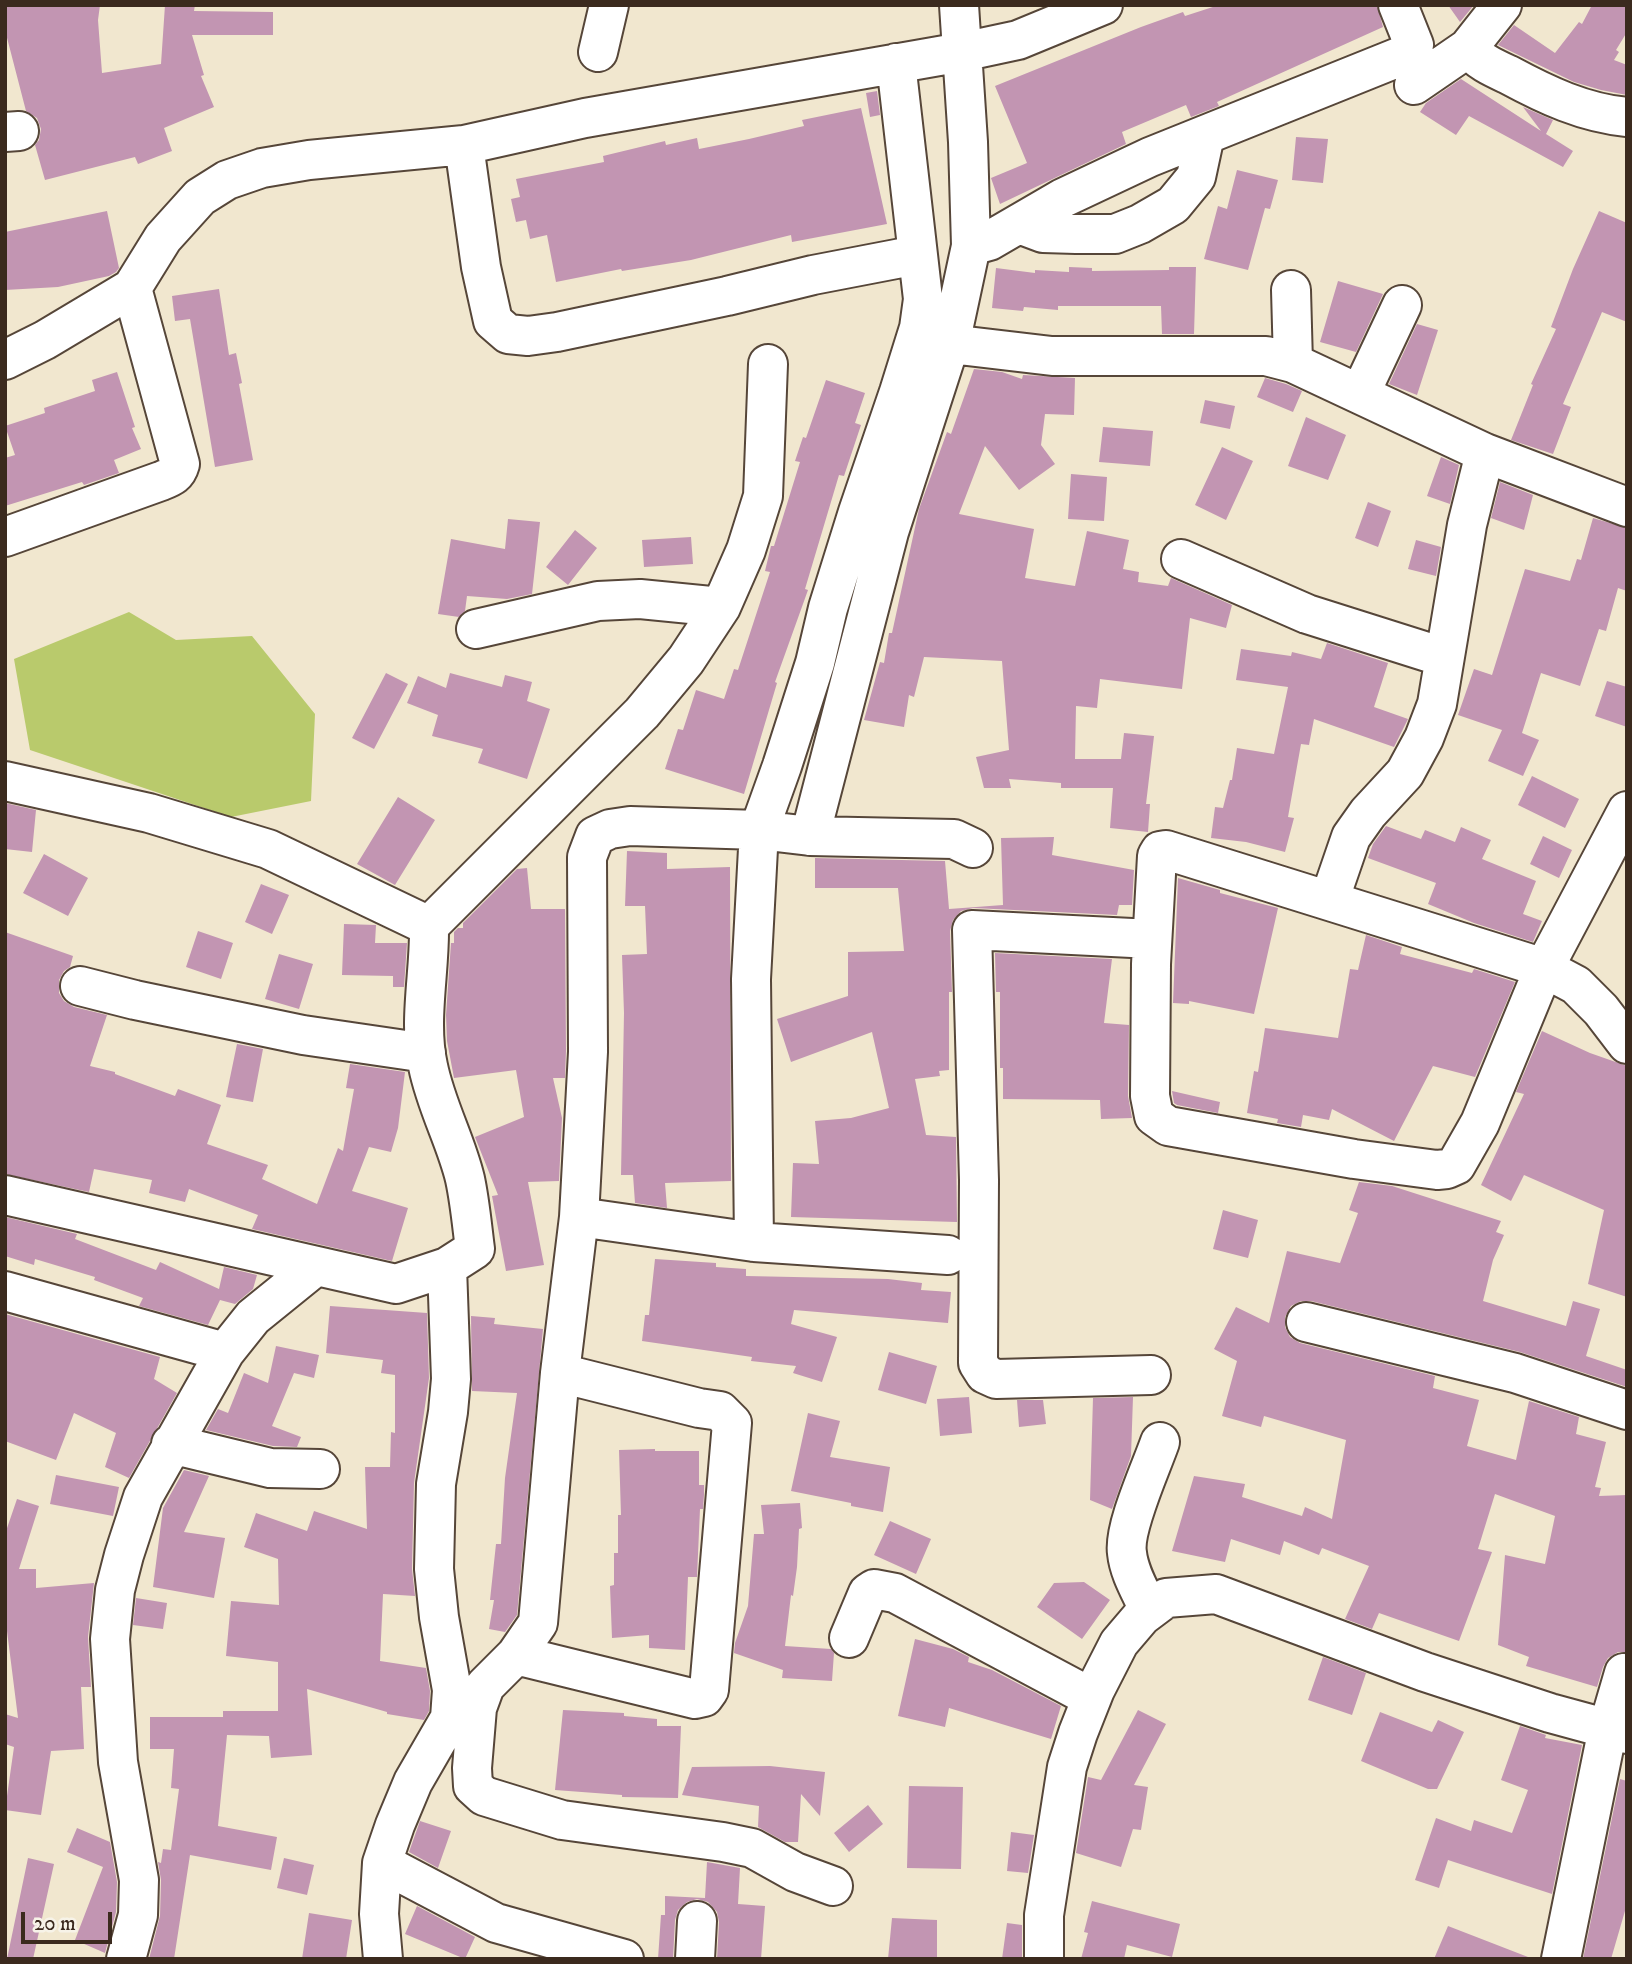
<!DOCTYPE html>
<style>
body{margin:0}
#map{position:relative;width:1632px;height:1964px;overflow:hidden;background:#f1e7cf;font-family:"IM FELL DW Pica",serif}
canvas{display:block}
.frame{position:absolute;inset:0;border:7px solid #3b2a1e;pointer-events:none}
.scale{position:absolute;left:21px;top:1912px;width:91px;height:32px;box-sizing:border-box;border:4px solid #3b2a1e;border-top:0;padding-left:9px;font-size:21px;line-height:24px;white-space:nowrap;color:#3b2a1e;-webkit-text-stroke:5px #f7f3e8;paint-order:stroke}
</style>
<div id="map">
<canvas width="1632" height="1964"></canvas>
<div class="frame"></div>
<div class="scale">20 m</div>
</div>
<script>
const context = document.querySelector('canvas').getContext('2d');
context.lineJoin = 'round';
function fillPath(path, color) { context.fillStyle = color; context.fill(path, 'evenodd'); }
function trace(path, color, width, dash) { context.strokeStyle = color; context.lineWidth = width; context.lineCap = dash ? 'butt' : 'round'; context.setLineDash(dash || []); context.stroke(path); }
const green = new Path2D(`
 M129,612L176,640L252,636L315,714L311,801L231,817L30,750L14,659Z`);
const building = new Path2D(`
 M5,5H100L98,20L102,73L161,64L165,5H195L194,11L273,12V35H192L204,75L201,76L214,107L164,128L172,151L138,164L135,157L45,180L35,145L39,140L41,129L37,118L26,111L5,30Z
 M1219,5H1377L1383,27L1217,102L1219,106L1191,117L1186,105L1122,132L1126,144L1000,204L991,178L1027,163L995,86L1141,27L1183,12L1185,16Z
 M1448,5H1474L1460,22Z
 M1592,5H1627V32L1616,50L1619,52L1614,60L1627,65V95L1601,90L1574,82L1498,45L1514,25L1555,53L1579,22L1582,24Z
 M1461,79L1541,131L1523,107L1553,120L1546,134L1573,151L1563,167L1469,116L1456,135L1420,112L1426,103Z
 M877,91L880,115L870,117L866,93Z
 M861,108L887,224L792,242L791,235L691,260L622,271L621,269L556,282L547,235L530,239L526,220L516,222L511,199L520,197L516,179L604,162L603,156L665,141L666,145L697,138L699,149L749,139L804,126L802,120Z
 M1296,137L1328,139L1323,183L1292,180Z
 M1237,170L1278,180L1270,209L1265,208L1248,270L1204,259L1218,206L1227,209Z
 M107,211L119,268L116,272L109,276L58,287L5,290V232Z
 M1599,211L1627,223V322L1602,312L1563,404L1571,407L1553,454L1511,440L1533,385L1531,384L1556,329L1551,327L1573,269Z
 M1069,267L1092,268V271L1169,270V267H1196L1194,334H1162L1161,306H1058V310L1024,307L1023,311L992,308L996,268L1035,273V270L1069,272Z
 M1338,281L1383,294L1356,352L1320,342Z
 M219,289L229,355L236,353L242,383L239,384L253,460L215,467L190,319L175,321L172,296Z
 M1417,324L1438,330L1417,395L1389,384Z
 M974,369L1002,372L1022,379L1023,375L1075,378L1074,415L1045,414L1041,445L1055,464L1019,490L985,446L959,514L1034,529L1025,578L1075,586L1087,531L1129,540L1123,569L1139,572L1138,582L1168,586L1171,578L1232,605L1226,628L1190,618L1182,689L1100,679L1097,708L1076,706L1075,759H1121L1124,733L1154,736L1146,804H1150L1148,832L1110,828L1113,788H1061V783L1009,779L1011,788H984L976,757L1009,750L1002,661L924,657L914,697L909,695L904,727L864,720L880,662L884,663L889,633H892L919,509L947,432L951,434Z
 M117,372L135,427L132,428L141,449L114,460L119,473L84,485L82,482L5,506V458L15,455L5,426L45,413L44,408L95,391L92,380Z
 M1265,378L1286,384L1302,391L1293,412L1257,397Z
 M826,380L865,393L855,423L861,425L844,476L839,475L805,589L808,590L775,682L777,683L744,794L665,769L678,729L683,730L696,690L724,699L734,669L738,670L770,572L765,571L771,546H774L800,462L795,461L803,437L806,438Z
 M1205,400L1235,406L1230,429L1200,423Z
 M1306,417L1346,435L1328,480L1288,466Z
 M1103,427L1153,431L1150,466L1099,462Z
 M1222,447L1253,461L1226,520L1195,505Z
 M1441,457L1459,465L1450,504L1427,496Z
 M1071,474L1107,477L1104,521L1068,519Z
 M1500,482L1533,495L1524,530L1491,518Z
 M1368,502L1391,511L1378,547L1355,538Z
 M1593,518L1627,528V591L1618,588L1606,631L1599,629L1580,686L1541,673L1522,733L1539,740L1523,776L1488,761L1502,730L1458,715L1474,669L1492,675L1525,569L1570,581L1577,559L1581,560Z
 M508,519L540,522L532,594L507,599L467,596L465,611L459,617L438,614L451,539L505,549Z
 M575,530L597,548L568,585L546,567Z
 M691,537L693,564L644,567L642,540Z
 M1416,540L1441,547L1436,576L1408,569Z
 M1327,643L1388,663L1374,707L1408,719L1394,747L1314,719L1309,745L1301,744L1288,817L1294,818L1285,852L1246,842L1211,838L1215,807L1223,808L1230,780H1232L1237,748L1274,754L1288,687L1236,680L1241,649L1291,656L1292,652L1321,659Z
 M386,673L408,684L374,749L352,738Z
 M450,673L502,687L505,675L532,682L527,701L550,709L527,779L478,763L483,749L432,736L438,715L407,703L418,676L446,688Z
 M1607,681L1627,687V727L1595,716Z
 M1532,776L1579,799L1565,828L1518,805Z
 M398,797L435,820L395,885L357,864Z
 M5,803L36,810L32,852L5,849Z
 M1386,826L1421,839L1425,830L1455,842L1461,827L1491,840L1482,859L1536,881L1523,914L1542,921L1533,942L1474,923L1428,904L1436,883L1368,858L1373,844Z
 M1543,836L1572,850L1559,878L1530,864Z
 M1054,837L1052,855L1134,870L1132,905H1119L1117,915L973,908L961,911L953,920L950,931L952,992H949V1070L939,1071L940,1076L915,1079L926,1135L956,1137L957,1222L791,1217L793,1163L819,1164L815,1121L851,1118L889,1108L872,1032L791,1062L777,1019L848,996V952L904,951L898,888H815V858L945,861L949,909L1003,905L1001,838Z
 M627,851L667,853V869L730,867L731,1181L665,1183L667,1208L635,1203L633,1175H621L624,1013L622,955L647,954L645,906H625Z
 M44,854L88,878L68,916L23,893Z
 M527,868L531,909H565L566,1051L565,1078H553L562,1118L559,1181L528,1182L544,1265L506,1271L492,1196L498,1195L475,1137L524,1117L516,1070L454,1078L447,1041L446,1015L451,943H454V932L458,928H463V923L517,869Z
 M1178,878L1220,890V893L1278,908L1254,1014L1189,1001V1004L1173,1003Z
 M261,884L289,895L272,934L245,922Z
 M344,924L376,925L375,943H407L404,987H393V976L342,975Z
 M198,931L233,943L221,979L186,967Z
 M5,932L73,956L70,967L64,971L59,980V993L64,1001L74,1007L107,1015L90,1066L115,1072V1074L175,1096L178,1089L221,1105L207,1144L268,1165L262,1179L317,1204L338,1148L343,1151L354,1089L346,1088L350,1064L405,1072L398,1128L391,1152L369,1147L352,1191L408,1208L392,1261L252,1229L258,1215L189,1189L185,1202L149,1193L152,1180L94,1169L89,1192L5,1174Z
 M1366,935L1402,947L1400,954L1472,973L1474,969L1515,982L1475,1077L1433,1066L1394,1141L1332,1109L1329,1120L1303,1115L1301,1127L1277,1123L1278,1119L1247,1113L1254,1071L1258,1072L1265,1028L1338,1038L1350,969L1358,970Z
 M995,953L1112,959L1104,1023L1129,1025L1128,1096L1132,1118L1101,1119L1100,1100L1003,1099V1068H1000V992H996Z
 M279,954L313,964L299,1009L265,999Z
 M1542,1031L1590,1053L1627,1066V1297L1588,1284L1604,1210L1524,1175L1511,1201L1481,1185L1524,1094L1516,1092Z
 M237,1044L263,1049L253,1102L226,1097Z
 M1172,1091L1220,1102L1218,1113L1177,1105L1174,1103Z
 M1359,1182L1392,1186L1501,1221L1496,1232L1504,1235L1493,1260L1483,1301L1566,1326L1573,1301L1600,1309L1586,1356L1627,1370V1387L1520,1352L1311,1301H1301L1291,1306L1285,1317V1327L1290,1337L1300,1343L1435,1376L1433,1388L1479,1400L1467,1446L1516,1460L1529,1401L1579,1417L1576,1434L1606,1442L1595,1487L1601,1488L1599,1496L1627,1495V1652H1618L1608,1658L1603,1667L1597,1687L1526,1666L1529,1657L1498,1645L1505,1555L1545,1564L1555,1516L1495,1494L1478,1549L1492,1552L1459,1641L1379,1613L1372,1629L1345,1619L1369,1566L1322,1548L1319,1555L1284,1541L1280,1555L1231,1539L1225,1562L1172,1551L1194,1476L1245,1484L1242,1497L1302,1516L1305,1507L1332,1519L1346,1440L1264,1416L1261,1427L1222,1416L1237,1361L1214,1349L1236,1307L1269,1323L1287,1251L1340,1263L1358,1213L1349,1210Z
 M1223,1210L1258,1220L1248,1258L1213,1249Z
 M5,1217L77,1234L75,1239L156,1270L160,1262L219,1289L224,1267L257,1275L253,1289L235,1304L220,1300L208,1325L139,1306L143,1298L94,1280L95,1277L35,1259L34,1265L5,1256Z
 M655,1259L716,1263V1267L746,1269V1276L888,1279L922,1283L921,1290L951,1292L948,1323L794,1310L791,1324L837,1337L822,1382L793,1373L796,1366L751,1361L752,1357L642,1341L645,1315H649Z
 M330,1306L427,1313L429,1378L414,1483L412,1569L415,1596L383,1594L380,1661L426,1668L430,1691L429,1711L424,1720L387,1714V1712L307,1689L312,1755L271,1758L269,1736L227,1735L218,1826L277,1837L271,1870L190,1855L174,1959H149L160,1916L161,1880L158,1862L161,1863L163,1849L171,1850L179,1789L171,1788L174,1749H150V1717H223V1711H278V1662L226,1656L231,1601L279,1605L278,1559L244,1547L256,1513L307,1531L314,1511L367,1529L365,1467H390L391,1432L395,1433V1375L381,1373L383,1360L326,1353Z
 M5,1314L160,1357L154,1379L177,1393L129,1478L105,1467L116,1433L74,1413L56,1460L5,1441Z
 M471,1316L495,1318L494,1324L543,1329L517,1615L505,1632L489,1629L494,1600H490L496,1544H501L505,1478L517,1393L472,1391Z
 M276,1346L319,1355L314,1378L294,1373L272,1426L301,1437L297,1447L273,1446L206,1430L218,1409L228,1413L244,1373L268,1383Z
 M889,1352L937,1366L926,1404L878,1390Z
 M969,1397L972,1433L940,1436L937,1399Z
 M1133,1397L1131,1456L1112,1509L1090,1500L1093,1398Z
 M1017,1400H1043L1046,1424L1019,1427Z
 M808,1413L840,1421L830,1457L890,1467L883,1512L851,1506V1503L791,1491Z
 M655,1449V1451H699V1485H704V1495L703,1509H700L697,1577H688L685,1650L649,1648V1635L612,1638L610,1586L614,1585V1553H618V1515H621L619,1450Z
 M184,1470L209,1476L184,1532L225,1538L214,1598L153,1587L163,1508Z
 M56,1475L119,1487L113,1516L50,1504Z
 M17,1499L39,1506L19,1569H36V1588L94,1583L88,1637L91,1687H81L84,1749L51,1751L41,1815L5,1810L14,1747L5,1744V1714L18,1718L7,1631H5V1534Z
 M800,1503L802,1528L799,1529L797,1567L793,1596L791,1595L785,1646L831,1649L834,1653L832,1681L782,1678L783,1670L734,1653L735,1643L748,1606L754,1534H764L761,1505Z
 M890,1521L931,1539L916,1574L874,1555Z
 M1084,1582L1110,1600L1082,1639L1037,1607L1054,1583Z
 M136,1598L167,1603L163,1629L133,1625Z
 M915,1639L953,1649L969,1657L968,1662L992,1670L1061,1706L1051,1739L949,1708L945,1727L898,1716Z
 M1323,1657L1366,1673L1352,1715L1308,1700Z
 M563,1710L624,1713V1716L657,1719V1726H681L678,1798L622,1797V1795L555,1790Z
 M1138,1710L1166,1724L1134,1785L1148,1787L1141,1830L1133,1829L1121,1867L1076,1853L1088,1777L1101,1780Z
 M1380,1712L1432,1732L1438,1720L1464,1732L1437,1789H1428L1361,1761Z
 M1520,1726L1546,1735L1545,1738L1582,1745L1552,1894L1448,1860L1439,1888L1415,1880L1436,1818L1471,1831L1474,1820L1512,1833L1528,1790L1501,1780Z
 M770,1766L825,1772L820,1816L801,1794L798,1842H785L758,1827L759,1806L682,1795L692,1767Z
 M1620,1779L1627,1781V1904L1611,1959H1583Z
 M909,1786L963,1787L961,1869L907,1868Z
 M868,1805L883,1824L849,1852L834,1833Z
 M420,1821L451,1831L438,1868L409,1852Z
 M77,1828L110,1842L117,1882L116,1912L105,1953L75,1940L103,1867L67,1852Z
 M1011,1832L1034,1835L1028,1873L1007,1871Z
 M28,1858L54,1864L33,1959H7Z
 M284,1858L314,1865L307,1895L277,1888Z
 M707,1862L740,1868L738,1904L765,1906L761,1959H717L719,1922L717,1912L708,1902L697,1899L687,1902L678,1910L675,1920L673,1959H658L661,1915H665V1896L705,1898Z
 M1092,1901L1180,1924L1172,1957L1127,1945L1124,1959H1081L1088,1933L1084,1932Z
 M417,1906L475,1937L465,1959L405,1934Z
 M309,1913L352,1920L346,1959H302Z
 M892,1918L937,1920V1959H888Z
 M1007,1923L1022,1925V1959H1002Z
 M1448,1926L1528,1957V1959H1434Z`);
const minor = new Path2D(`
 M1468,48C1478,61 1494,68 1509,75C1546,95 1584,113 1627,117
 M598,52L609,5
 M1414,85L1468,48L1502,5
 M5,132L19,131
 M464,145L481,267L493,321L508,334L528,336L557,332L727,296L813,275L917,255
 M1019,224L1043,233L1076,234H1115L1140,224L1173,205L1196,177L1205,135
 M971,246L989,241L1063,198L1150,157L1409,53L1414,45L1398,5
 M1291,290L1293,363
 M950,344L1052,356H1266L1293,363L1485,453L1627,507
 M5,360L45,340L132,288L163,238L200,197L227,180L262,168L309,160L464,145L585,118L962,52L1018,40L1103,5
 M1360,394L1402,305
 M5,537L161,481C171,477 177,475 180,464L132,288
 M1181,559L1307,614L1443,657
 M476,629L598,601L640,599L721,607
 M5,781L149,813L268,849L429,926
 M1627,811L1544,968L1480,1123L1456,1165L1447,1169L1437,1170L1354,1159L1168,1126L1154,1116L1150,1096L1151,964L1157,856L1160,851L1166,850L1544,968L1576,985L1601,1010L1627,1044
 M810,836L889,532L950,344L971,246L968,142L959,5
 M1329,901L1351,837L1368,813L1405,773L1424,738L1437,704L1467,525L1485,453
 M80,986L135,1000L303,1035L426,1053
 M5,1195L396,1284L447,1267L475,1249C472,1226 470,1202 465,1179C456,1141 436,1106 428,1066C418,1021 430,972 429,926L642,713L686,660L721,607L746,550L763,496L768,364
 M579,1217L754,1242L948,1255
 M754,1242L751,979L759,830L782,766L815,663L828,608L858,512L899,392L919,328L923,299L896,63
 M5,1291L225,1352
 M1306,1322L1515,1373L1627,1410
 M1151,1375L996,1379L985,1374L978,1363L979,1180L972,930L1152,939
 M171,1444L270,1468L320,1469
 M1149,1610C1141,1592 1129,1573 1127,1553C1123,1528 1151,1468 1160,1442
 M849,1638L868,1593L874,1589L895,1593L1092,1698
 M516,1655L695,1699L704,1697L709,1690L732,1423L720,1411L699,1408L560,1373
 M382,1863L496,1923L624,1959
 M833,1886L795,1872L752,1848L723,1842L562,1820L484,1796L473,1786L472,1768L477,1708L485,1686L516,1655L538,1623L560,1373L579,1217L588,1052L587,857L595,836L610,829L630,826L759,830L810,836L954,839L973,848
 M126,1959L138,1915L139,1880L118,1762L110,1639L115,1590L124,1555L143,1497L225,1352L253,1317L316,1266
 M383,1959L379,1914L382,1863L395,1825L413,1782L450,1718L452,1690L439,1617L434,1569L436,1484L448,1412L451,1379L447,1267
 M695,1959L697,1921
 M1044,1959V1915L1067,1767L1078,1733L1095,1690L1119,1643L1142,1616L1166,1598L1216,1594L1425,1672L1550,1713L1627,1734
 M1561,1959L1608,1728L1624,1673`);
fillPath(green, '#b9ca6c');
fillPath(building, '#c295b2');
trace(minor, '#564639', 42);
trace(minor, '#fff', 38);
</script>
